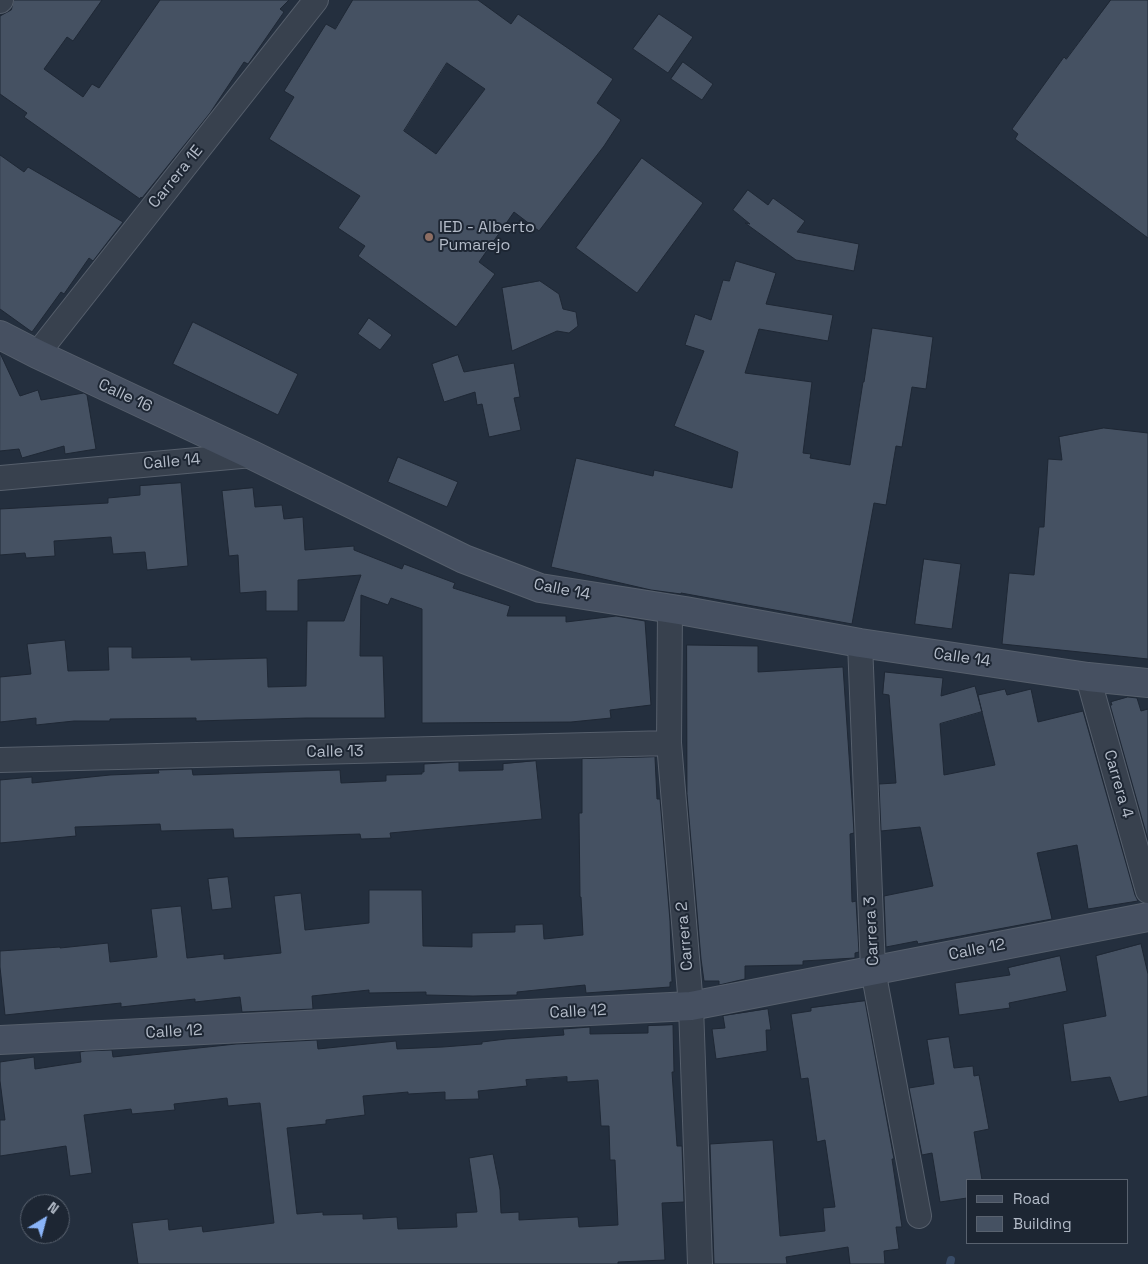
<!DOCTYPE html>
<style>
body{margin:0}
#map{position:relative;width:1148px;height:1264px;overflow:hidden;background:#242f3e;font-family:"Space Grotesk",sans-serif}
canvas{display:block}
.legend{position:absolute;left:966px;top:1179px;width:162px;height:65px;box-sizing:border-box;background:#1d2633;border:1px solid #59626f;margin:0;padding:6px 9px;list-style:none;font-size:15px;color:#b4bcc9}
.legend li{display:flex;align-items:center;gap:10px;height:25px}
.legend b{width:25px;border:1px solid #59626f}
.north{position:absolute;left:20px;top:1194px;width:50px;height:50px;box-sizing:border-box;background:#1d2633;border:1px solid #59626f;border-radius:50%;rotate:37deg;font-size:14px;font-weight:700;line-height:20px;text-align:center;color:#b4bcc9}
.north::after{content:'';display:block;margin:auto;width:18px;height:22px;background:#8ab4f8;clip-path:polygon(50% 0,100% 100%,50% 72%,0 100%)}
</style>
<div id="map">
<canvas width="1148" height="1264"></canvas>
<ul class="legend">
<li><b style="height:6px;background:#465061"></b>Road</li>
<li><b style="height:14px;background:#455162"></b>Building</li>
</ul>
<div class="north">N</div>
</div>
<script>
const context = document.querySelector('canvas').getContext('2d');
context.lineJoin = 'round';
function trace(path, color, width, dash) { context.strokeStyle = color; context.lineWidth = width; context.lineCap = dash ? 'butt' : 'round'; context.setLineDash(dash || []); context.stroke(path); }
function fillPath(path, color) { context.fillStyle = color; context.fill(path, 'evenodd'); }
function label(font, color, halo, rows, align = 'center') {
  context.font = font + ' "Space Grotesk",sans-serif'; context.lineWidth = 4; context.setLineDash([]); context.textBaseline = 'middle'; context.strokeStyle = halo; context.fillStyle = color; for (const [text, x, y, turn = 0] of rows) {
    context.save(); context.translate(x, y); context.rotate((+turn || 0) * Math.PI / 180); context.textAlign = isNaN(turn) ? turn : align; if (halo) context.strokeText(text, 0, 0); context.fillText(text, 0, 0); context.restore();
  }
}
const stream = new Path2D(`
 M950,1264L951,1260`);
const building = new Path2D(`
 M14,0H102L73,41L67,37L44,69L83,97L92,84L99,88L160,0H289L280,9L284,12L248,64L244,62L210,113L142,198L141,197L140,199L24,117L27,113L0,94V16L11,10Z
 M353,0H478L511,24L518,14L613,79L597,103L621,120L604,146L539,231L514,212L479,262L495,274L456,327L358,256L365,246L338,228L360,196L269,139L294,97L284,91L326,24L335,29ZM447,63L485,89L436,154L404,131Z
 M1111,0H1148V238L1015,139L1018,134L1012,129L1064,57L1066,59Z
 M659,14L693,37L668,73L633,49Z
 M683,62L713,84L702,100L671,79Z
 M0,155L24,172L28,167L123,222L93,261L89,258L64,294L61,292L32,332L0,309Z
 M642,158L703,203L637,293L576,248Z
 M748,190L768,205L773,198L805,221L797,232L859,244L854,271L796,260L745,223L750,224L733,210Z
 M736,261L776,273L766,304L833,315L828,341L759,329L745,373L812,382L803,453L811,454L810,458L850,465L863,382H864L872,328L933,337L926,389L912,387L902,447L896,446L886,505L874,503L852,624L681,593V594L651,590L551,567L576,458L653,476L654,470L732,488L738,452L674,426L704,351L685,345L695,314L711,320L723,280L729,281Z
 M540,281L559,294L563,309L576,312L578,326L569,333L557,331L512,351L502,288Z
 M369,318L392,335L380,350L358,334Z
 M193,322L298,374L278,415L173,364Z
 M0,353L20,396L38,390L41,400L84,393L87,395L96,449L65,454L64,446L22,458L19,449L0,451Z
 M458,355L464,372L514,363L520,397L514,398L521,430L489,437L482,404L477,405L475,392L444,402L432,364Z
 M1104,428L1148,433V659L1002,644L1009,573L1034,575L1039,527H1044L1048,459L1062,460L1059,437Z
 M398,457L458,482L447,507L388,482Z
 M181,483L188,566L147,570L145,552L113,554L111,537L54,541L55,556L26,558L25,553L0,555V509L108,503V498L140,495V486Z
 M253,488L255,507L282,505L284,519L303,517L305,550L354,546V550L402,569L404,564L455,583L453,588L510,606L507,616H566V622L616,616L645,621L651,705L610,710L611,718L571,722L422,723V609L391,598L388,605L361,595L360,656H383L385,718H306L196,721V718L110,719V721H74L36,725V718L0,722V677L31,674L27,644L65,640L68,671L109,670L108,647H132V658L191,657V660L267,658L268,687L306,686L307,621H344L361,575L298,580V611H266V591L240,593L238,555L229,556L222,491Z
 M924,559L961,564L952,629L915,624Z
 M687,645L758,646V672L843,667L852,799L854,833L850,834L852,902L856,901L859,952L855,953V958L803,961V965L745,966V979L719,985V981H704L701,959L687,794Z
 M885,672L943,678L941,696L975,686L982,712L978,695L1005,689L1007,695L1031,689L1038,722L1083,711L1135,895L1138,901L1088,909L1077,845L1037,853L1052,919L918,944L917,941L886,947L884,896L933,886L920,827L881,831L879,784L896,783L889,695L883,694ZM982,712L995,765L944,775L940,724Z
 M1128,697L1137,698L1141,711L1148,709V840L1110,705H1112L1111,702Z
 M655,757L657,799H660L670,921L672,982H670V987L586,993L585,985L517,992V995L473,996L426,995V992L369,993V990L312,996L313,1009L242,1012L240,997L195,1002V999L121,1007V1003L5,1015L0,967V951L60,947V948L108,943L110,962L157,957L151,909L181,906L187,958L224,954V959L281,953L274,896L301,893L305,930L369,923V890H422L423,946L472,947V933L515,932V925L543,924L544,939L583,935L581,897H580L579,813H582V759Z
 M536,761L542,819L390,833L391,838L361,839L360,834L234,838L233,829L161,831L160,824L75,827L76,836L0,843V780L32,777V783L110,775L159,773L158,770L192,769L193,775L340,770L341,783L386,781V775L422,774V772H424V764L459,762V771L503,770V764Z
 M228,877L232,908L212,910L208,879Z
 M1141,944L1148,974V1096L1119,1102L1110,1077L1071,1082L1063,1024L1106,1016L1096,956Z
 M1060,956L1067,991L1009,1003L1010,1008L959,1015L955,983L1010,975L1008,968Z
 M865,1001L894,1159H892L902,1227H896L899,1249L884,1251L885,1264H850L848,1247L786,1257L787,1264H714L710,1144L773,1140L780,1236L825,1231L823,1208L835,1207L825,1140L817,1142L808,1078L801,1079L791,1014L811,1011V1008Z
 M768,1009L771,1030H766L767,1051L716,1059L712,1029L725,1028L723,1016Z
 M673,1025L674,1072H672L677,1146H682L684,1202L662,1203L665,1260L618,1262V1264H138L132,1223L168,1219L169,1230L202,1226L203,1232L274,1223L260,1103L228,1106L227,1098L174,1104L175,1110L132,1114L131,1109L84,1115L92,1173L70,1176L66,1146L0,1156V1120H5L0,1081V1062L34,1057L35,1069L81,1062L80,1052L85,1051L112,1050L113,1057L236,1044L317,1040L318,1049L396,1041L397,1049L443,1047L482,1044V1042L506,1039L564,1035L563,1029L590,1027V1034L648,1033V1026ZM567,1077V1082L598,1080L601,1126H609L610,1160H615L618,1225L579,1227L578,1217L519,1220V1212L501,1213L500,1190L493,1154L469,1158L477,1212L456,1213L457,1227L398,1229L397,1217L363,1219V1214L323,1215V1212L297,1214L287,1128L326,1124V1120L365,1115L363,1096L408,1092V1094L445,1092V1100L479,1099L478,1091L527,1086L526,1080Z
 M949,1037L954,1068L973,1066L974,1076L979,1075L989,1129L974,1132L982,1180H967V1198L940,1202L932,1153L922,1155L909,1088L934,1084L927,1040Z`);
const street = new Path2D(`
 M0,1L1,0
 M37,354L316,0
 M0,478L252,455
 M670,609L669,743L691,1006L700,1264
 M860,643L873,970L919,1216
 M1088,677L1148,891
 M0,760L669,743`);
const secondary = new Path2D(`
 M0,335L37,354L252,455L464,559L540,588L685,611L860,643L1088,677L1148,683
 M0,1040L691,1006L1148,917`);
const markers = [
 [429,237,5,"#8d6e63"]
];
const streetNames = [
 ["Carrera 1E",176,177,-51],
 ["Calle 16",125,396,25],
 ["Calle 14",172,462,-5],
 ["Calle 14",562,590,11],
 ["Calle 14",962,658,8],
 ["Calle 13",335,752,-1],
 ["Carrera 4",1118,784,74],
 ["Carrera 3",872,931,-93],
 ["Carrera 2",685,936,-95],
 ["Calle 12",977,950,-11],
 ["Calle 12",578,1012,-3],
 ["Calle 12",174,1032,-3]
];
const poiNames = [
 ["IED - Alberto",439,228],
 ["Pumarejo",439,246]
];
trace(stream, '#394c67', 8);
fillPath(building, '#455162');
trace(building, '#1f2835', 1);
trace(street, '#565f6c', 26);
trace(secondary, '#565f6c', 30);
trace(street, '#38414e', 24);
trace(secondary, '#465061', 28);
for (const [x, y, r, color] of markers) { const dot = new Path2D(); dot.arc(x, y, r, 0, 2 * Math.PI); context.fillStyle = color; context.fill(dot); trace(dot, '#1d2633', 2); }
label('16px', '#b4bcc9', '#1d2633', streetNames);
label('16px', '#b4bcc9', '#1d2633', poiNames, 'left');
</script>
